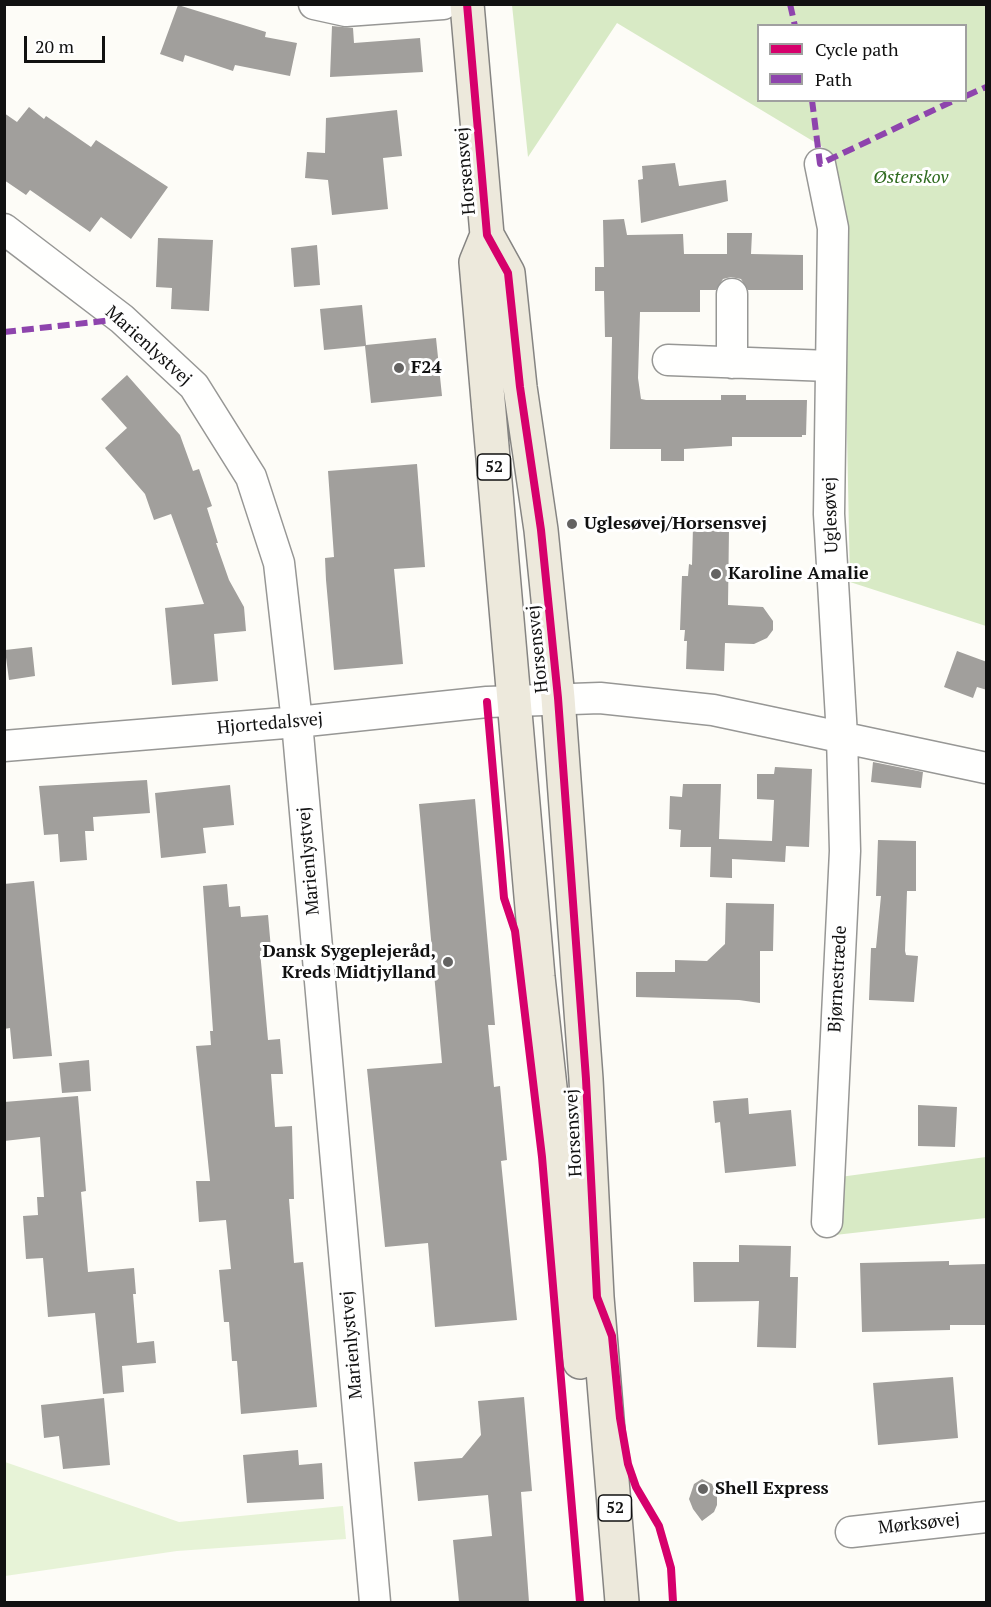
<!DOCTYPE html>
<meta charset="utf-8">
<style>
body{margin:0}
#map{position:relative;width:991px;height:1607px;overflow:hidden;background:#fdfcf7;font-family:"PT Serif",serif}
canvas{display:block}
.frame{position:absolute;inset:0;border:6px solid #111;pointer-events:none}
.legend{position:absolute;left:757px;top:24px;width:210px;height:78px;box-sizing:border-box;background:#fff;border:2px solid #a0a0a0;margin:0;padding:8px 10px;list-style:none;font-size:18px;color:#111}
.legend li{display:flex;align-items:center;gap:12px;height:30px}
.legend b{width:30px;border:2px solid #a0a0a0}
.scale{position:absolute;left:24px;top:36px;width:81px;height:27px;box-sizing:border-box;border:3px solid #111;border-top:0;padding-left:8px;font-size:18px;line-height:21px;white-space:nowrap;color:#111;-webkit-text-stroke:4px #fff;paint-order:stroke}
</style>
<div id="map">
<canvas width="991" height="1607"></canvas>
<div class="frame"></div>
<ul class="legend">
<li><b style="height:8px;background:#d6006c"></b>Cycle path</li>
<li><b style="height:8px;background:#8e44ad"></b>Path</li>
</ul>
<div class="scale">20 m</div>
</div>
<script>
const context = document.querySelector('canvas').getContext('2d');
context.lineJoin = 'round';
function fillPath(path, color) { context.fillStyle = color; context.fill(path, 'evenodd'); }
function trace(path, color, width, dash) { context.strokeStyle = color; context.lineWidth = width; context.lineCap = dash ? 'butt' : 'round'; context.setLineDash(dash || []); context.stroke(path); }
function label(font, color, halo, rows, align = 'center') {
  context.font = font + ' "PT Serif",serif'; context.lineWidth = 6; context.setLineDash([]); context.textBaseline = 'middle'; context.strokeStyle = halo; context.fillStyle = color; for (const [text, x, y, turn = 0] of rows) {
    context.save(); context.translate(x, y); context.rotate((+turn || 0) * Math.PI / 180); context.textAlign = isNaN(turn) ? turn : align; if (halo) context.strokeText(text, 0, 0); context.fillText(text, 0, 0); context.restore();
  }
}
const green = new Path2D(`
 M5,1462L179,1522L343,1506L346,1539L177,1551L5,1576Z`);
const forest = new Path2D(`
 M512,5H986V626L850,582L843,239L831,152L617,23L528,157ZM758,26H966V100H758Z
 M986,1157V1218L835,1235L840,1177Z`);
const building = new Path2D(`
 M178,5L266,32L265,37L297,43L290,76L235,65L233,71L185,55L183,62L160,54Z
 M332,26L353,28L354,43L420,38L423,72L330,77Z
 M29,107L44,119L46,116L91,147L96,140L168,187L131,239L101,217L90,232L30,190L26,195L4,180V113L17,122Z
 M397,110L402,156L383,158L388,209L332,215L328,180L305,178L307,152L325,153L326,118Z
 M675,163L679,186L726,180L728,201L641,223L638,180L643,179L642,166Z
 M624,219L627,235L683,234L684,254H727V233H752L751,254L803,255V290H748L741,279L731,277L723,279L716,290H700V312H640L638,378L641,399L646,400H721V395H746V400H807L806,435H802V437H732V446L684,449V461H661V449H610L612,337H605L604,291H595V267H604L603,220Z
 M158,238L213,240L209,311L171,309L172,288L156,287Z
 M317,245L320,285L294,287L291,248Z
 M362,305L366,345L436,338L442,396L371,403L365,346L324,350L320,309Z
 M127,375L180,435L193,471L199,469L212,506L207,508L218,543H216L229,580L244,607L246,631L214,634L218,681L172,685L165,608L204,604L171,514L154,520L145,494L105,448L127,428L101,399Z
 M417,464L425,567L394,569L403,664L334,670L326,580L325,558L334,557L328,471Z
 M693,527L729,529L728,605L763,607L773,621V630L767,638L754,644L725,643L724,671L686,669L687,641H684L685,630H680L682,576H688L689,564L692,565Z
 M32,647L35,676L9,680L5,650Z
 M957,651L987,662V690L977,687L973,698L944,687Z
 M873,762L923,772L921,788L871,782Z
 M775,767L812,769L809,847L786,846L785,862L732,859V878L710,877L711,847H680L681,830L669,829L670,796L682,797L683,784H721L719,839L772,841L774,800L757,799V774H774Z
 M147,780L150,813L93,817L94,831H85L87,860L60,862L58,834L44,835L39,786Z
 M230,785L234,825L203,828L206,853L161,858L155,793Z
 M475,799L495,1025H488L494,1087L500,1086L507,1160L501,1161L517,1320L435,1327L428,1243L385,1247L367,1069L442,1063L419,804Z
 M878,840L916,841V891H907L905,951L906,955L918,956L914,1002L869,1000L871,948H876L881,896H876Z
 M34,881L52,1056L13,1059L10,1028L4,1029V884Z
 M227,884L229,907L240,906L241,917L268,915L271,949L260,951L268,1040L280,1039L283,1074H271L275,1127L292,1126L294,1199H289L294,1263L303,1262L317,1407L241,1414L237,1361H232L229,1322H224L219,1270L231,1269L226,1220L199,1222L196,1181H210L196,1046L211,1045L210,1031H213L203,886Z
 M726,903L774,904L773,951H760V1003L739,1000L636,997V972H675V960L707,961L725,944Z
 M89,1060L91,1091L62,1093L59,1063Z
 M78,1096L86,1191L81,1192L88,1272L134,1268L136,1294H133L137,1343L154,1341L156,1363L122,1366L124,1392L103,1394L95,1313L48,1317L43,1258L26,1259L23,1216L38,1215L37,1197H44L40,1137L4,1141V1102Z
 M748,1098L749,1114L791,1110L796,1166L725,1173L720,1122L715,1123L713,1101Z
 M918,1105L957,1107L955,1147L918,1146Z
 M739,1245L791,1246L790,1277H798L796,1348L757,1347L759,1301L694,1302L693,1262H739Z
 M949,1261V1265L987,1264V1325H950V1330L862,1332L860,1263Z
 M953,1377L958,1438L878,1445L873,1383Z
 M524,1397L532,1491L521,1492L529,1602H459L453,1540L492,1536L488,1495L418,1501L414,1462L462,1458L481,1435L478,1401Z
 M104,1398L110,1465L63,1469L59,1436L44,1438L41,1405Z
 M298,1450L299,1465L322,1463L324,1499L247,1503L243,1455Z
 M702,1479L712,1484L717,1495V1505L714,1512L702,1521L693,1509L689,1499L694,1484Z`);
const minor = new Path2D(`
 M314,4L346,11L443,4
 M820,164L833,228L829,514L842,736L845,851L827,1222
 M4,229L122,319L194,386L251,477L279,563L297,722L375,1602
 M732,294V363
 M668,360L830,366
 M4,746L297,722L487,702L600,698L713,710L986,768
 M851,1532L986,1517`);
const major = new Path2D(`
 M467,4L487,235L508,273L520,387L541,530L558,698L586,1079L597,1297L622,1602
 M487,235L476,262L538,977L580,1362`);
const quiet = new Path2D(`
 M790,4L795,26
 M966,96L986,87
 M812,100L820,164L955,100
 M4,332L122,319`);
const cycleway = new Path2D(`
 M467,4L487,235L508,273L520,387L541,530L558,698L586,1079L597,1297L612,1336L620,1418L628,1464L636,1487L659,1526L671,1568L673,1602
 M487,702L504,898L515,931L542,1157L580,1602`);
const markers = [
 [399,368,6,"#646362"],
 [572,524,6,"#646362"],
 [716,574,6,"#646362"],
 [448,962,6,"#646362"],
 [703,1489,6,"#646362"]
];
const shields = [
 [494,467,33],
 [615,1508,33]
];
const shieldNames = [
 ["52",494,467],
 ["52",615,1508]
];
const streetNames = [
 ["Horsensvej",466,171,-95],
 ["Marienlystvej",148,346,42],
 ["Uglesøvej",831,515,-92],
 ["Horsensvej",538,649,-96],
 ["Hjortedalsvej",270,724,-5],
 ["Marienlystvej",309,861,-95],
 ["Bjørnestræde",838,979,-87],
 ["Horsensvej",574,1133,-93],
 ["Marienlystvej",352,1345,-95],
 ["Mørksøvej",919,1524,-6]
];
const parkNames = [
 ["Østerskov",911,178]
];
const poiNames = [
 ["F24",411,368],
 ["Uglesøvej/Horsensvej",584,524],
 ["Karoline Amalie",728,574],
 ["Dansk Sygeplejeråd,",436,952,"right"],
 ["Kreds Midtjylland",436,973,"right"],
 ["Shell Express",715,1489]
];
fillPath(green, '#e7f3d7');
fillPath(forest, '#d8eac5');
fillPath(building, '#a19f9c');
trace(minor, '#979795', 33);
trace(major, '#858482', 36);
trace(minor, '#fffffe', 30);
trace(major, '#ede9dc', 33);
trace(quiet, '#8e44ad', 6, [12, 6]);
trace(cycleway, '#d6006c', 8);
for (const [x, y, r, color] of markers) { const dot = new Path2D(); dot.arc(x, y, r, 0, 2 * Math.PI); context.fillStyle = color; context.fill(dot); trace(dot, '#fff', 2); }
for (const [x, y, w] of shields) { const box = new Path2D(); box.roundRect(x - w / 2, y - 13, w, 26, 4.5); context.fillStyle = '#fff'; context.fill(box); trace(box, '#111', 1.5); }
label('bold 16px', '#111', null, shieldNames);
label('18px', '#111', '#fff', streetNames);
label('italic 18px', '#2f6b1f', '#fff', parkNames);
label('bold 18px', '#111', '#fff', poiNames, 'left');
</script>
